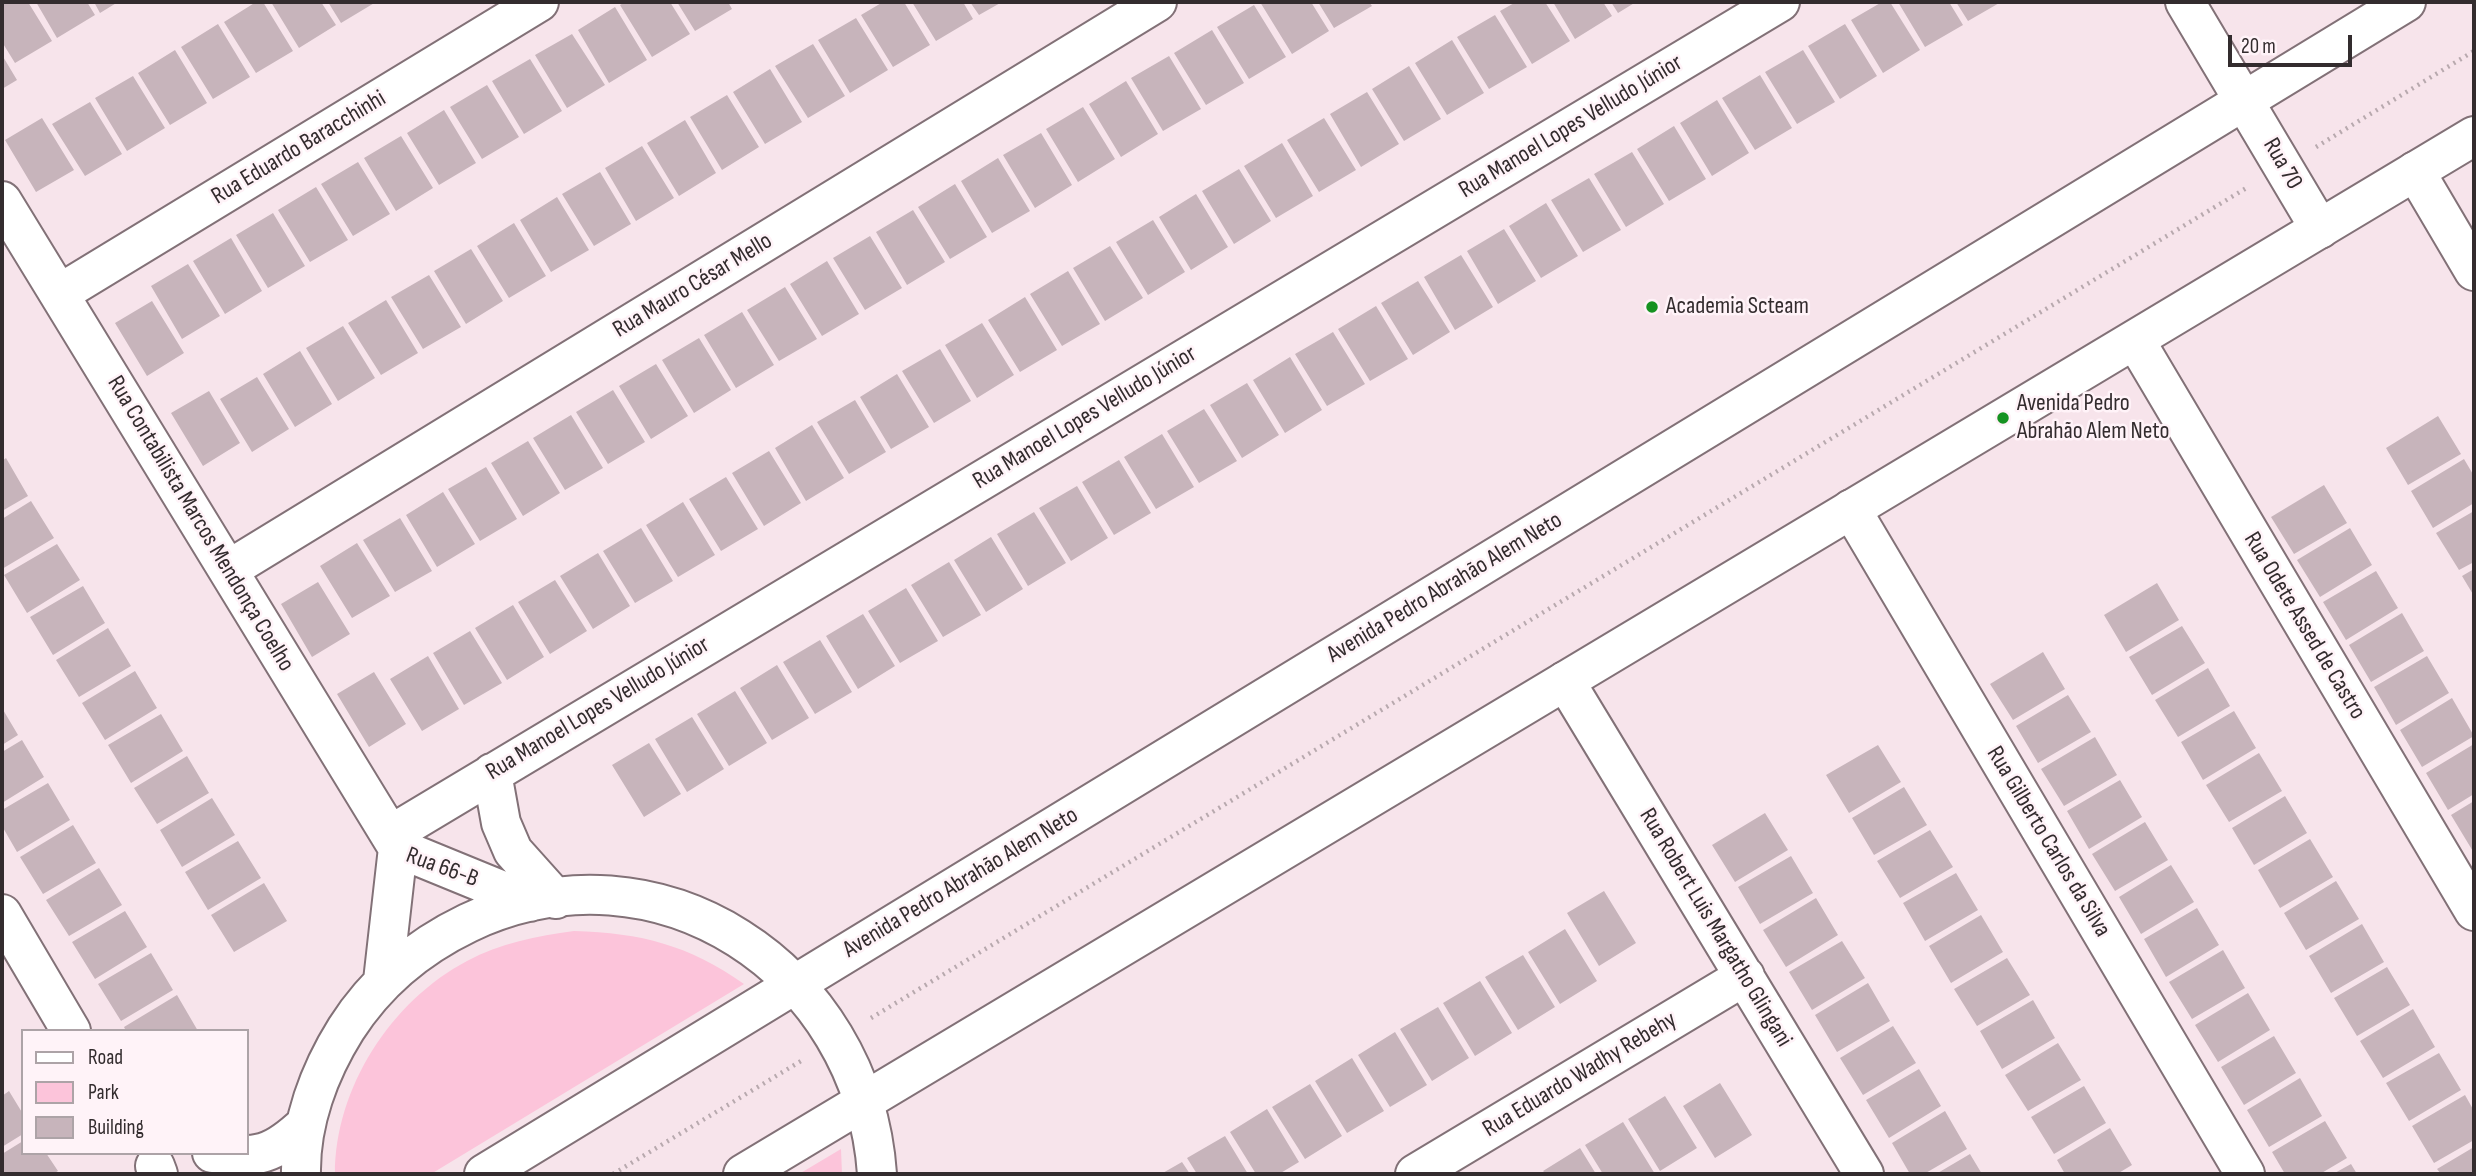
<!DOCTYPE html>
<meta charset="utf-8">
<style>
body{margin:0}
#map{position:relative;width:2476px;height:1176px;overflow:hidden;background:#f7e4eb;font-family:"Sofia Sans Condensed",sans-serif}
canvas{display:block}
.frame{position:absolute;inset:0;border:4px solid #332c2e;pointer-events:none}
.legend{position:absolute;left:21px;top:1029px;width:228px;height:126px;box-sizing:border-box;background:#fff3f8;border:2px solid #ada3a7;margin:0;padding:9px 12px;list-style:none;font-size:21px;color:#332c2e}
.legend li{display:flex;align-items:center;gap:14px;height:35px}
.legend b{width:35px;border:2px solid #ada3a7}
.scale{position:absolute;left:2228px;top:35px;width:124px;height:32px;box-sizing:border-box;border:4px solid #332c2e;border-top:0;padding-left:9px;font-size:21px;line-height:24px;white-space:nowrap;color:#332c2e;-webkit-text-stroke:5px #fff3f8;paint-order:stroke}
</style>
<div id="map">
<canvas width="2476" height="1176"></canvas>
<div class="frame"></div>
<ul class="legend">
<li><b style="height:9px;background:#fff"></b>Road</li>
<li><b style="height:19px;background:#fcc4da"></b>Park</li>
<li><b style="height:19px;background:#c7b4bb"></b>Building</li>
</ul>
<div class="scale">20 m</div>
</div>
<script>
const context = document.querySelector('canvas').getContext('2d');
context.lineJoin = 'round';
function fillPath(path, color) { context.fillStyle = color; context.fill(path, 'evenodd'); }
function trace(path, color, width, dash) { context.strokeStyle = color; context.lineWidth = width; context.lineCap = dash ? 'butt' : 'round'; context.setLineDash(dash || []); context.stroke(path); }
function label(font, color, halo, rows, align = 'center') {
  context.font = font + ' "Sofia Sans Condensed",sans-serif'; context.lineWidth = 5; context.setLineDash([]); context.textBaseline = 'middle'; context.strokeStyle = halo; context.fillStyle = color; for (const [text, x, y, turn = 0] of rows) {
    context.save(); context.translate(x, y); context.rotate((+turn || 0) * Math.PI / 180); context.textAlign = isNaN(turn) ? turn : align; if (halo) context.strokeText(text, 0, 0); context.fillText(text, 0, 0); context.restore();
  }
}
const green = new Path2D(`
 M574,931C642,933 688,945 744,984L431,1174H335C335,1088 391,1001 467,961C500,943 537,936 574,931Z
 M841,1149L842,1174H799Z`);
const building = new Path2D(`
 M2,2H28L52,41L15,63L2,42Z
 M36,2H87L95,15L57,38Z
 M94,2H118L100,13Z
 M256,2H263L293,51L256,73L224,22Z
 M271,2H321L336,25L299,48Z
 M328,2H376L341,23Z
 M625,2H670L690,34L652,57L620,5Z
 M677,2H728L732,9L695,31Z
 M883,2H904L930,45L893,67L861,15Z
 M912,2H963L973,19L936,41Z
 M970,2H1002L979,15Z
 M1260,2H1311L1329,31L1292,54Z
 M1318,2H1369L1372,6L1334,28Z
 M1516,2H1545L1570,41L1532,64L1500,11Z
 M1553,2H1603L1612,16L1575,39Z
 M1611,2H1636L1618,13Z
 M1882,2H1890L1920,50L1883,73L1851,20Z
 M1898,2H1949L1963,25L1925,47Z
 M1956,2H2001L1968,21Z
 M1254,5L1286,57L1249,79L1217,27Z
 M615,7L647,60L609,83L578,30Z
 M1495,15L1527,67L1489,89L1457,37Z
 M856,18L888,70L850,93L818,40Z
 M218,24L250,77L213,99L181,47Z
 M1845,24L1877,76L1840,99L1808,46Z
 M1212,30L1244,83L1206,105L1174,53Z
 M572,34L605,85L567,108L535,55Z
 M1452,40L1484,93L1447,115L1415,63Z
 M813,44L845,96L808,118L775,66Z
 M175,50L207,103L170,125L138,73Z
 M1803,50L1835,102L1797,124L1765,72Z
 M2,55L17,80L2,89Z
 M1169,56L1201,109L1163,131L1131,78Z
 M530,59L562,111L524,134L492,81Z
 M1409,66L1441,119L1404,141L1372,89Z
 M770,69L802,122L765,144L733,92Z
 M1760,75L1792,128L1755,150L1722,98Z
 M133,76L165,128L127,151L95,98Z
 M1126,81L1158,134L1121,157L1089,104Z
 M487,85L519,137L482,159L450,107Z
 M1367,92L1399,144L1361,167L1330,114Z
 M727,95L759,147L722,170L690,117Z
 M1717,100L1749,153L1712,176L1680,123Z
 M90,102L122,154L85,176L52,124Z
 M1083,107L1115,159L1078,182L1046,129Z
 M444,110L476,163L439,185L407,133Z
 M42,118L74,170L36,192L5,140Z
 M1324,118L1356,170L1319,192L1287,140Z
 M685,120L716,173L679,196L647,143Z
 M1674,126L1706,179L1669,201L1637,149Z
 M1041,133L1072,185L1035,208L1003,155Z
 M401,136L433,188L396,211L364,158Z
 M1282,143L1313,196L1276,218L1244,166Z
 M642,146L674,198L636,221L605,168Z
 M1632,152L1664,204L1626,227L1594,174Z
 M998,158L1030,211L992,233L961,181Z
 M358,162L390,214L353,236L321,184Z
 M1239,169L1271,221L1234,244L1202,191Z
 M600,172L631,224L594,246L562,194Z
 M1589,178L1621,230L1583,252L1551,200Z
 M955,184L987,237L950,259L918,207Z
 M316,187L348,240L310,262L278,210Z
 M1196,194L1228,247L1191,270L1159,217Z
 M557,197L589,250L551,272L520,220Z
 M1546,203L1578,256L1541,278L1509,226Z
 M913,210L945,262L907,285L876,232Z
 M273,213L305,266L268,288L236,235Z
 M1153,220L1185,272L1148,295L1116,242Z
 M514,223L546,276L509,298L477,246Z
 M1504,229L1536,281L1498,304L1467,251Z
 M870,236L902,288L865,310L833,258Z
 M231,238L262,291L225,314L193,261Z
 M1110,246L1143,298L1105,321L1073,268Z
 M471,249L503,301L466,324L434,271Z
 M1461,255L1493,307L1455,330L1424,277Z
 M827,261L859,314L822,336L790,284Z
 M188,264L220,316L182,339L151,286Z
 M1068,271L1100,324L1062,346L1030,294Z
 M429,275L461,327L423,349L391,297Z
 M1418,281L1450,332L1413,355L1381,303Z
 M785,287L817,339L779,361L747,310Z
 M1025,297L1057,350L1020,372L988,320Z
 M386,300L418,353L381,375L348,323Z
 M152,301L184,353L147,376L115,323Z
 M1376,306L1408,359L1370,381L1338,329Z
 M742,312L774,365L736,388L704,335Z
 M982,323L1014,375L977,398L945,345Z
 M343,326L375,378L338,401L306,348Z
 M1333,332L1365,384L1327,406L1295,354Z
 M699,338L731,390L694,413L662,360Z
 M940,349L971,401L934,423L902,371Z
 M300,351L332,404L295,427L263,374Z
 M1290,357L1322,410L1285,433L1253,380Z
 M656,364L688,416L651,439L619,386Z
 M897,374L929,427L891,449L860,397Z
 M257,377L289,429L252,452L220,399Z
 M1247,383L1279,435L1242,458L1210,405Z
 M613,390L645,442L608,464L576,412Z
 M209,391L240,443L203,466L171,413Z
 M855,400L886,452L849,474L817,422Z
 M1204,409L1237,461L1199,483L1167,431Z
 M571,415L603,468L565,490L533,438Z
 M2438,416L2461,454L2408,485L2386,448Z
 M812,425L844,478L806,501L775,448Z
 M1162,434L1194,487L1156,509L1124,457Z
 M528,441L560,493L523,516L491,463Z
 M769,451L801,503L764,526L732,473Z
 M6,458L28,496L2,511V461Z
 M2464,459L2474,476V503L2433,528L2411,491Z
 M1119,460L1151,513L1114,535L1082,482Z
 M486,467L517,519L480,541L448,489Z
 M726,477L758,529L721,551L689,499Z
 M2324,485L2347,523L2294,554L2271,517Z
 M1077,486L1108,538L1071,561L1039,508Z
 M443,492L475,544L437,567L406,515Z
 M31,501L54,538L2,569V519Z
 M683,502L715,555L678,577L646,525Z
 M2474,511V562L2459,570L2436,533Z
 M1034,512L1066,563L1028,586L997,534Z
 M400,518L432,571L395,592L363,540Z
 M641,528L673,581L635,603L603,551Z
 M2350,528L2372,565L2320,597L2297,560Z
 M991,537L1023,589L986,612L954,560Z
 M357,543L390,596L352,618L320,566Z
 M57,544L80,580L27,613L4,575Z
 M598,553L630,606L593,629L560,576Z
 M949,562L981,615L943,637L911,585Z
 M2474,569V596L2462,576Z
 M2376,571L2398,608L2346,640L2323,602Z
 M555,580L587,631L550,654L518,602Z
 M318,582L350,634L312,657L281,604Z
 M2157,583L2179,620L2126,652L2104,615Z
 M83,586L105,623L53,655L30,617Z
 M906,588L938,641L900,663L868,611Z
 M513,605L544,657L507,680L475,628Z
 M2402,613L2424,651L2371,682L2349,645Z
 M863,614L895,666L858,689L826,636Z
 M2182,626L2205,663L2152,695L2129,657Z
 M108,628L131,666L79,697L56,660Z
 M470,631L502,683L464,705L433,653Z
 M820,640L852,692L815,714L783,662Z
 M2043,652L2065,689L2013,720L1990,684Z
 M428,656L459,709L422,731L390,679Z
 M2427,656L2449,693L2396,725L2374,687Z
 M777,665L809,718L772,740L740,688Z
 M2208,668L2230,706L2178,737L2155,700Z
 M135,671L157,708L105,740L82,703Z
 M374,672L406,724L369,747L337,694Z
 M735,691L767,743L729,766L697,714Z
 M2068,695L2091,732L2038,763L2016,726Z
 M2452,698L2474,736L2422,767L2400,730Z
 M2,708L18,735L2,745Z
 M2234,711L2256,748L2203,780L2181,742Z
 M161,714L183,751L131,783L108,745Z
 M692,717L724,769L687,792L655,739Z
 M2095,737L2117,775L2064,806L2041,769Z
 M22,740L44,777L2,803V752Z
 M649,743L681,794L644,817L612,765Z
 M2474,744V794L2448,810L2426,773Z
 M1878,745L1901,782L1849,813L1826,775Z
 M2259,753L2282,791L2229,822L2206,785Z
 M187,756L209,793L157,824L134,788Z
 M2120,780L2142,817L2089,849L2067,811Z
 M48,783L70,820L17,852L2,826V810Z
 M1904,787L1927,825L1874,855L1852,818Z
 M2285,796L2307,833L2254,865L2232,828Z
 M212,798L235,835L182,867L160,830Z
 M2474,801V853L2451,815Z
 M1765,813L1788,850L1735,882L1712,845Z
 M2145,822L2168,860L2115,891L2092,854Z
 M73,825L96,863L43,894L20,857Z
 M1930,830L1953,867L1900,898L1877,861Z
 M2310,839L2333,877L2280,908L2258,870Z
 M238,841L261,878L208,910L185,872Z
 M1791,856L1813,893L1760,924L1738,887Z
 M2171,865L2194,902L2141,934L2119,897Z
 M99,868L122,905L69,936L46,900Z
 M1956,873L1978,910L1925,941L1903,903Z
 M2336,881L2359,919L2306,950L2284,913Z
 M264,883L287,921L234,952L211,915Z
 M1604,891L1636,943L1599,966L1567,913Z
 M1816,898L1838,935L1786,967L1763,930Z
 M2197,908L2219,945L2166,977L2144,939Z
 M125,911L147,947L95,979L72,942Z
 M1981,915L2003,952L1951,983L1929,946Z
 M2362,924L2384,962L2331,993L2309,956Z
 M1565,929L1597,981L1560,1004L1528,952Z
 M1842,941L1865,978L1812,1010L1789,972Z
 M2223,950L2245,988L2192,1019L2169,982Z
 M151,953L173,990L121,1021L98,984Z
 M1523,955L1555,1007L1518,1030L1485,977Z
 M2007,958L2030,995L1977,1026L1954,989Z
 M2387,967L2410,1005L2357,1036L2334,998Z
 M1480,981L1512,1033L1475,1056L1443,1003Z
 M1868,983L1890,1021L1837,1052L1815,1015Z
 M2248,993L2270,1030L2218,1062L2195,1025Z
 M177,995L198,1031H126L124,1027Z
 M2033,1000L2055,1038L2002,1069L1980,1031Z
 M1438,1007L1469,1058L1432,1081L1400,1029Z
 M2413,1009L2435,1047L2383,1078L2360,1041Z
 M1893,1026L1916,1063L1863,1095L1840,1058Z
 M1395,1032L1427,1085L1390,1107L1358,1055Z
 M2274,1036L2296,1073L2244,1105L2221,1067Z
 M2058,1043L2081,1080L2028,1111L2005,1075Z
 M2439,1053L2461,1090L2409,1121L2386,1083Z
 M1352,1058L1384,1111L1347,1133L1315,1081Z
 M1919,1069L1941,1106L1889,1138L1866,1100Z
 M2300,1078L2322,1116L2269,1147L2247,1110Z
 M1720,1083L1752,1135L1715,1158L1683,1106Z
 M1310,1084L1342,1136L1305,1159L1272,1107Z
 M2084,1086L2106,1123L2054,1154L2031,1117Z
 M9,1091L23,1114V1134L2,1147V1096Z
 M2465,1095L2474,1111V1140L2434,1163L2412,1126Z
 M1665,1096L1697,1148L1660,1171L1628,1119Z
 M1267,1109L1299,1162L1279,1174H1256L1230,1132Z
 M1945,1111L1967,1149L1924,1174H1910L1892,1143Z
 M2325,1121L2347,1158L2320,1174H2285L2272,1152Z
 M1623,1122L1655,1174H1603L1585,1145Z
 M2110,1128L2132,1165L2117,1174H2065L2057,1160Z
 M1225,1136L1248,1174H1197L1187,1158Z
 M23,1141V1153H46L58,1171L53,1174H2V1154Z
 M2474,1147V1174H2441L2437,1169Z
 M1580,1148L1596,1174H1546L1543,1171Z
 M1970,1154L1982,1174H1936Z
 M1182,1162L1190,1174H1161Z
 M2351,1164L2357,1174H2333Z`);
const path = new Path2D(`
 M2316,147L2474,51
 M871,1018L2248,187
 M613,1174L801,1061`);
const minor = new Path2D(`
 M2185,2L2320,229
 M2415,171L2474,271
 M2,201L398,848
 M59,294L539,2
 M2135,340L2474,911
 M1851,509L2245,1174
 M228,570L1157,2
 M1565,681L1864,1174
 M492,773L501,823L513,851L556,899
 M390,835L1780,2
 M398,848L530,902
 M2,914L71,1031
 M383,981L398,848
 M212,1153C258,1159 273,1155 306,1124
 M301,1174C300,1123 319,1072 346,1029C376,982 418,947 468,923C658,833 863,970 877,1174
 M1415,1174L1745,976`);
const tertiary = new Path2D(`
 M155,1166L158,1174
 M484,1174L2406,2
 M743,1174L2474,136`);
const markers = [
 [1652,307,7,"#169221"],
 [2003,418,7,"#169221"]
];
const streetNames = [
 ["Rua Manoel Lopes Velludo Júnior",1571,127,-31],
 ["Rua Eduardo Baracchinhi",299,148,-31],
 ["Rua 70",2282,164,60],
 ["Rua Mauro César Mello",693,286,-31],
 ["Rua Manoel Lopes Velludo Júnior",1085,418,-31],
 ["Rua Contabilista Marcos Mendonça Coelho",200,524,59],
 ["Avenida Pedro Abrahão Alem Neto",1445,588,-31],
 ["Rua Odete Assed de Castro",2304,626,59],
 ["Rua Manoel Lopes Velludo Júnior",598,709,-31],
 ["Rua Gilberto Carlos da Silva",2048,842,59],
 ["Rua 66-B",442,868,20],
 ["Avenida Pedro Abrahão Alem Neto",961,883,-31],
 ["Rua Robert Luis Margatho Glingani",1715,928,59],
 ["Rua Eduardo Wadhy Rebehy",1580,1075,-31]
];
const poiNames = [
 ["Academia Scteam",1666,307],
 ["Avenida Pedro",2017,404],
 ["Abrahão Alem Neto",2017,432]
];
fillPath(green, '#fcc4da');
fillPath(building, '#c7b4bb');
trace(minor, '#827177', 42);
trace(tertiary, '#827177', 42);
trace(path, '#b8a9ae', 4.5, [2, 5]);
trace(minor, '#fff', 38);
trace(tertiary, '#fff', 38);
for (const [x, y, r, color] of markers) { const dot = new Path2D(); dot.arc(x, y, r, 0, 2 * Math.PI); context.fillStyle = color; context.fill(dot); trace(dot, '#fff3f8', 2.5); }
label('24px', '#332c2e', '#fff3f8', streetNames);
label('24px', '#332c2e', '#fff3f8', poiNames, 'left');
</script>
